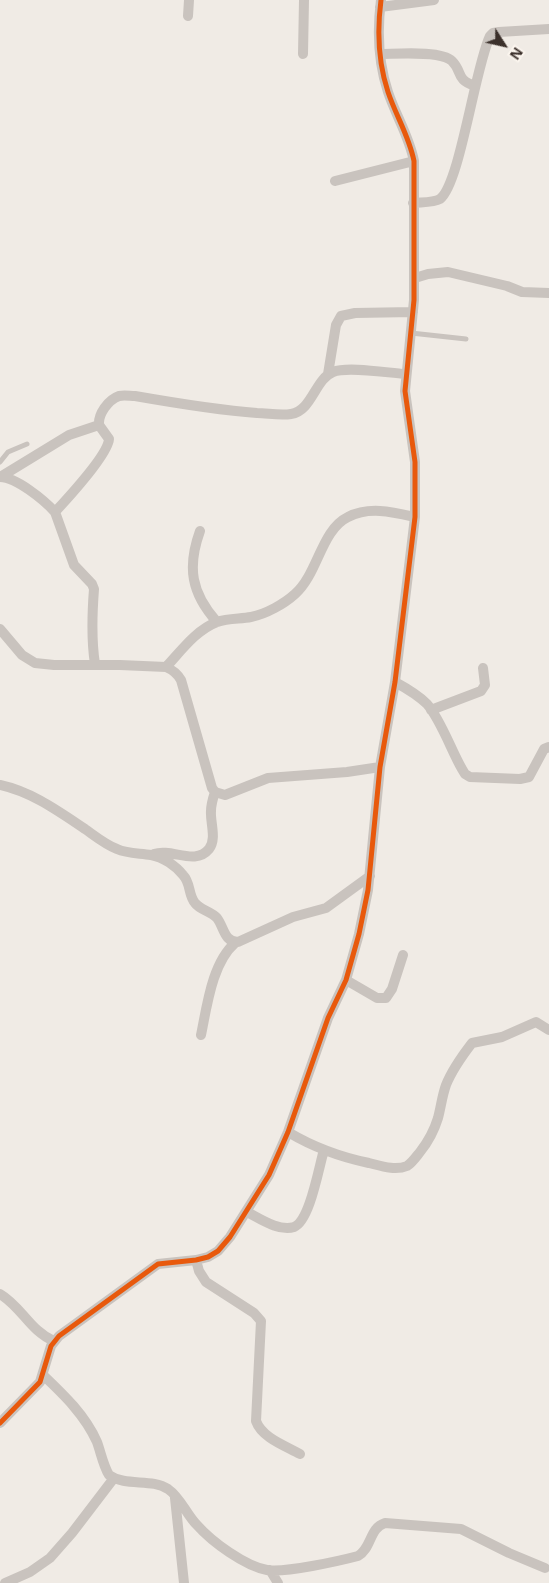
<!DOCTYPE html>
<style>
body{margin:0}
#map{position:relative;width:549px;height:1583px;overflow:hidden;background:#f0ebe5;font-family:"Open Sans",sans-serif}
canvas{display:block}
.north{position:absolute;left:479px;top:20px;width:50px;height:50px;-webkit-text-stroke:4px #fbf5ee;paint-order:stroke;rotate:125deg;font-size:14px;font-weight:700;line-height:20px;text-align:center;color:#3b302b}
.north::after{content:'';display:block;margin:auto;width:18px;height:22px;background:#3b302b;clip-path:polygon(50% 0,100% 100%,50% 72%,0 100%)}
</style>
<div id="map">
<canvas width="549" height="1583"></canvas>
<div class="north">N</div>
</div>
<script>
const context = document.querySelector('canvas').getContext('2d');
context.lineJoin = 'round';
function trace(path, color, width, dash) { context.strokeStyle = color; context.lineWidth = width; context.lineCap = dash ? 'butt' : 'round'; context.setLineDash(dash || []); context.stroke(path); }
const service = new Path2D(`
 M411,333L466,339
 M0,462L8,452L27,444`);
const minor = new Path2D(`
 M380,7L434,0
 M188,16L189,0
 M303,54L304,0
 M380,54C396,54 441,50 452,61C463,72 455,79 475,86
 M335,181L414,161
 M413,203C421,202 433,203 440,199C460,184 475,67 490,36L493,33L499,32L549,29
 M415,278L428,274L448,272L507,286L522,292L549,293
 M328,374L336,325L341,316L355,313L413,312
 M2,476L69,435L99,425
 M0,477C16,477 44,500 55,512L74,565L92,584L94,589C92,615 91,639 95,664
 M55,512C67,499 108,455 109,439L99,425C98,414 108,400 119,396C124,395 130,396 135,396C175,403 216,410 257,413C267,413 280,416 291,414C312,411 315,379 333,372C348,366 388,373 405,374
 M200,531C187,567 191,593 217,622
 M0,629L22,655L35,663L54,665H120L166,667C173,670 177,673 181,680L212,788L215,792L225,795L268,778L347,772L380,767
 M166,667C181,651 196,630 217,622C228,618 240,619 251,617C266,614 284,604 295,594C318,574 321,530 348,517C369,506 393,512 415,517
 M395,682C406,688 418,695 427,704C441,720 451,750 462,769L465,774L470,777L520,779L529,777L544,749L549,747
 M431,710L481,691L485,685L483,668
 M0,785C32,792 58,811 85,829C95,836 106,845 117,849C128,854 140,853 151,855C163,857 176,866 183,875C191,883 188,895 195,903C200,910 211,911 217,918C224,927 224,942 238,942L293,917L326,908L370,876
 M154,854C172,848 195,866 209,849C217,839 210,822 211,811C211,804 213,798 215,792
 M346,980L377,998H386L392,989L403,955
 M201,1035C207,1006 212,963 235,943
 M288,1132C313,1147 340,1157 369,1163C381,1166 395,1171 407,1166C412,1163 416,1157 420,1152C428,1142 434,1131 438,1118C441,1107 442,1096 446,1085C452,1070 462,1056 472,1043L502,1037L536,1022L549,1030
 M247,1212C259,1218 279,1232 294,1227C310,1221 319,1166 324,1150
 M196,1260L199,1271L206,1282L254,1313L261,1321L256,1421C262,1438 286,1446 300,1454
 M0,1294C21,1306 30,1331 54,1341
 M43,1375C64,1395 85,1415 97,1442C101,1453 103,1465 109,1475C126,1487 151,1478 168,1489C181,1498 186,1514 197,1525C212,1542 245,1566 267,1570C285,1573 339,1561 358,1556C372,1548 369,1528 385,1523L461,1529L509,1553L545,1568
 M0,1423L40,1382L51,1346L59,1336L158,1264L196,1260L208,1257L218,1251L230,1237L269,1175L288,1132L328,1018L346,980L359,934L368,890L380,767L395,682L415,517V462L405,391L414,300V161C409,136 396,116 388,92C378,62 377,31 381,0
 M175,1498L184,1583
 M270,1570L278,1583
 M5,1583L30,1572L50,1558L72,1533L114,1478`);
const cycleway = new Path2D(`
 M0,1423L40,1382L51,1346L59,1336L158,1264L196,1260L208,1257L218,1251L230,1237L269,1175L288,1132L328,1018L346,980L359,934L368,890L380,767L395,682L415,517V462L405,391L414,300V161C409,136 396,116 388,92C378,62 377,31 381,0`);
trace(service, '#c9c3be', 5);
trace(minor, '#c9c3be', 10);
trace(cycleway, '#e8590c', 5);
</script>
